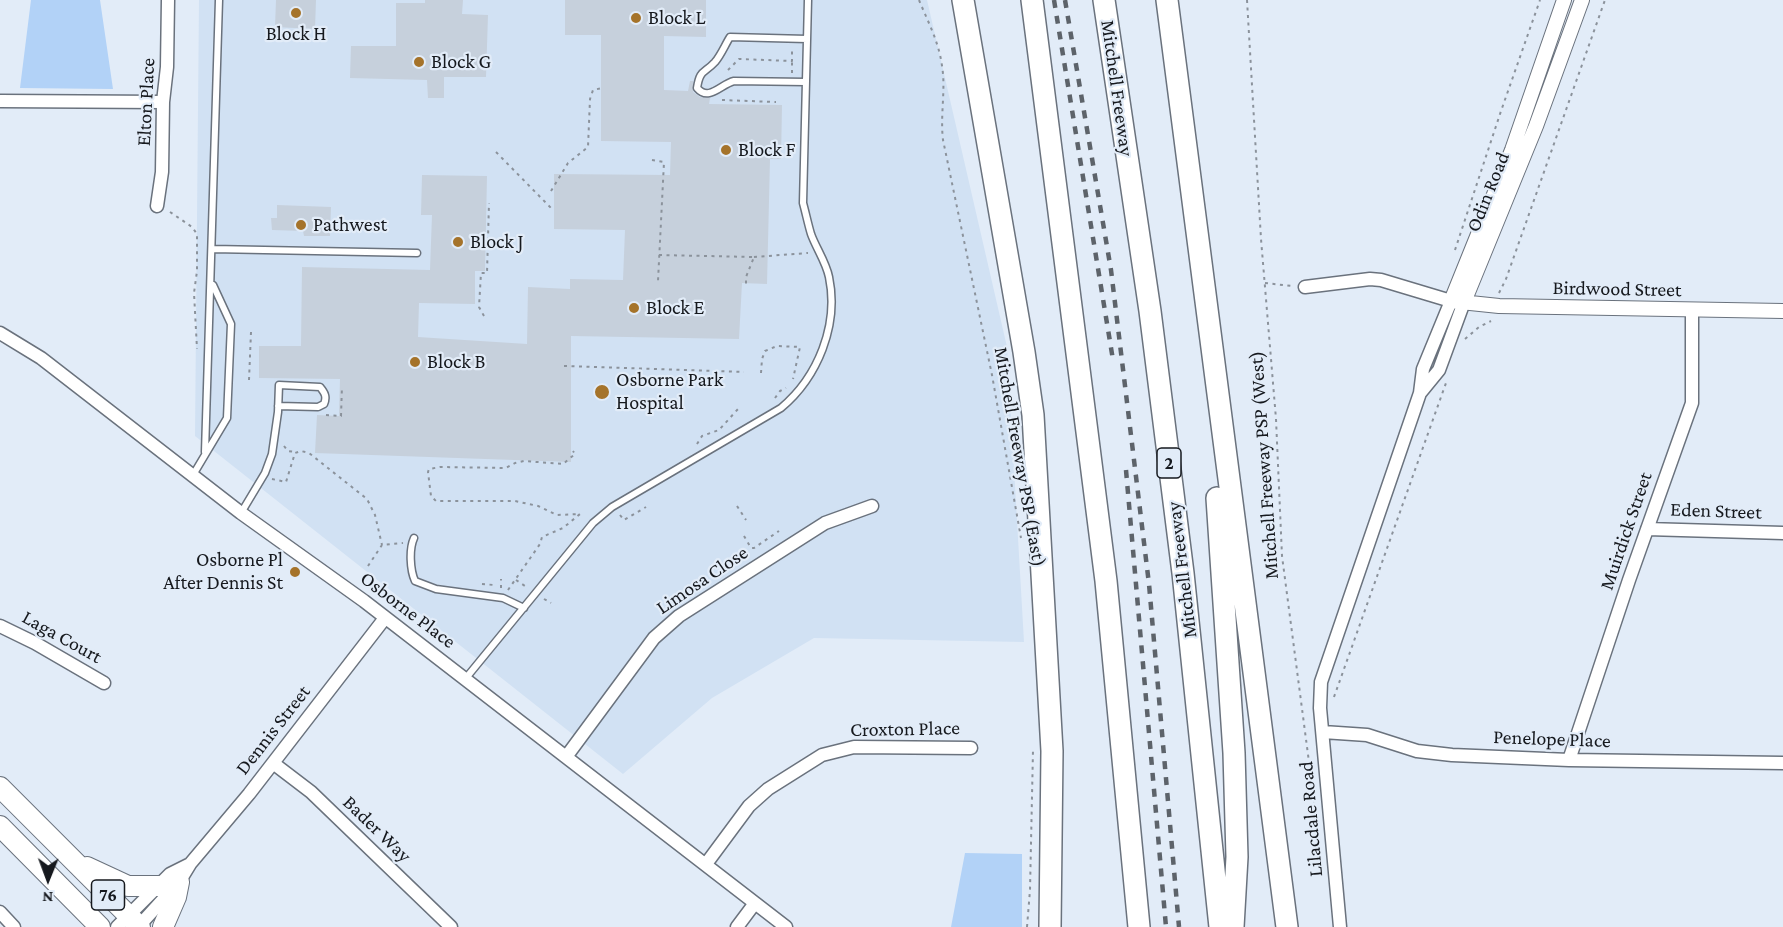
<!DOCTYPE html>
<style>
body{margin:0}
#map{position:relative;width:1783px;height:927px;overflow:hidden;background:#e2ecf8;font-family:"Crimson Pro",serif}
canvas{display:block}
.north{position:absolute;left:18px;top:849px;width:60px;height:60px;-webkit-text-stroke:4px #e2ecf8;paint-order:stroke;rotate:181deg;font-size:16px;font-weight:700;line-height:24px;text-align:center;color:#16191e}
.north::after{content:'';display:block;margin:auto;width:21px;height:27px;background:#16191e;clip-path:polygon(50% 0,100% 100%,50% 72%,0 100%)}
</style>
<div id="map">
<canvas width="1783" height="927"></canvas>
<div class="north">N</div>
</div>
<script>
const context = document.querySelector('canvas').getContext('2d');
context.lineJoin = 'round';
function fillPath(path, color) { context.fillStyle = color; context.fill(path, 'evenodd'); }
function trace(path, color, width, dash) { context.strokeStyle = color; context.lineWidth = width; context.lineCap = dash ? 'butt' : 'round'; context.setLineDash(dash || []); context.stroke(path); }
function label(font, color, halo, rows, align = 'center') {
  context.font = font + ' "Crimson Pro",serif'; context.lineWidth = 4.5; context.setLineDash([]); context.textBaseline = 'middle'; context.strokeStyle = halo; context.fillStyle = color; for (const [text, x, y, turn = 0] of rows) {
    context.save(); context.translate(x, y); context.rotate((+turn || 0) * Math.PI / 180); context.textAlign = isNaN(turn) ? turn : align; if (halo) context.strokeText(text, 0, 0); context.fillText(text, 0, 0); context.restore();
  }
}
const built = new Path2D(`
 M199,0H927L1007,347L1024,642L814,638L712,698L623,774L195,436Z`);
const green = new Path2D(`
 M31,0H100L113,89L20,88Z
 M965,853L1022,854V927H951Z`);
const building = new Path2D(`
 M276,0H316L315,29L275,27Z
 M425,0H463L462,14L488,15L486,77H444V98H428L427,80L350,78L351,46H396V3H425Z
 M565,0H706V37L664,36V90L688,91L690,81H693V92L700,97L710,98L709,104L782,105L781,159H770L767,284L742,283L739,339L571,336V462L315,453L317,415L339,416L340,379L259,378V346H301L302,267L430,270L432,215H421L422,175L487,176L485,271H475V304L419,303L418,337L527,344L528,287L570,289V279L623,280L625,230L554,229V174L670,175L671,142L601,141V35H565Z
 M277,205L331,207L330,236H304L303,231L272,230L271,218H277Z`);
const path = new Path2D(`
 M919,0C928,22 939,42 942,66C946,89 940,115 943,140L992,375L1021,538
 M1247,0L1261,239L1276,419L1282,556L1315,808
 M728,70L739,59L792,61V49
 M792,73V61
 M722,100L776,102
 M496,152L551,208
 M652,160L664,162L658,281
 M551,191L568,163L588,147L590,99L593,90L602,88
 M170,212L192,227L197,234V271L194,293L197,349
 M1455,250L1501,111L1540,0
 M659,255L754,257L746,277V284
 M754,257L808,253
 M1265,283L1292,286
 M1499,293L1506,279L1605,0
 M484,316L479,307L481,273H487L489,203
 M1465,339L1479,327L1491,321
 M564,366L744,372
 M761,373L762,359L765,351L777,346L800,347L793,379
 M249,380L251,332
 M775,398L780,391L786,388
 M326,415L341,416L342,386
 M697,444L702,436L719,430L738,409L741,408
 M284,446L288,451L296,452
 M272,479L286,482L295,453L301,451L309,453L367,499L375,515L382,545
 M737,506L746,520
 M620,515L624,520L646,507
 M744,536L751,548H754L779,531
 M368,566L382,545L403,543
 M516,580L528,588
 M482,584L494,585
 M501,588V579
 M508,590L540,544L542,537L563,528L580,514L557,515L538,506L515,501H436L431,496L428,472L429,469L440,467L506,468L515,463L524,461L563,464L575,454L573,451
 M544,599L551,603
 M1334,697L1446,383
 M1027,927L1030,890L1033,750`);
const service = new Path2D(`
 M806,82L734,81C721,84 709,102 697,88C700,69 704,74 715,62C721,55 725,45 730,37L807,39
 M213,249L417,253
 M205,452L219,0
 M193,475L227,418L231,324L213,285
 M241,513L265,473L272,454L278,412L279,385L320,387C325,393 327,397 324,404L318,407L278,406
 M414,538C409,549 410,570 415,581L436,589L503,598L524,608
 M466,678L593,523L612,507L781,408C818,377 839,325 829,277C826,262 816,248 811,234C808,224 806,214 803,203L808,0`);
const minor = new Path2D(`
 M0,101L163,102
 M157,206L162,172L163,102L167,67L168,0
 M1305,287L1370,279L1381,280L1451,301L1423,369L1420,393L1321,682L1320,708L1340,927
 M0,333L41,358L241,513L364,601L786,927
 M1421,392L1439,370L1464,302
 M1647,529L1783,533
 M0,626L35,643L104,683
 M1323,732L1367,735L1417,751L1452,755L1569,760L1783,763
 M566,757L654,638L679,616L825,523L872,506
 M1569,760L1629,580L1692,403V310
 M273,763L311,792L451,927
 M706,864L749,806L768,789L822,755L854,747L971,748
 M0,912L14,927
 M117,927L170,874L188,865
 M138,927L179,882L190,864L249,794L385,618
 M737,927L755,903`);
const tertiary = new Path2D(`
 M1564,0L1512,150L1451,301L1499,306L1783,311
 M1464,302L1536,126L1582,0`);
const trunk = new Path2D(`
 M0,787L140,927
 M0,826L100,927
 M87,867L128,886H159
 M163,927L176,897L179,882`);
const motorway = new Path2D(`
 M963,0L1024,352L1033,415L1052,751L1050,927
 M1032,0L1106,581L1139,927
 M1104,0L1150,311L1183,573L1220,927
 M1167,0L1287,927
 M1217,498L1234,753L1237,857L1233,927`);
const rail = new Path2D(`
 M1054,0L1113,360
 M1065,0L1111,270L1149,584L1179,927
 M1126,470L1166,927`);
const markers = [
 [296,13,6,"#a5732a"],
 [636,18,6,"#a5732a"],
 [419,62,6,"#a5732a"],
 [726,150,6,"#a5732a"],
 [301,225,6,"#a5732a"],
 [458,242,6,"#a5732a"],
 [634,308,6,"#a5732a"],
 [415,362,6,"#a5732a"],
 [602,392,8,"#a5732a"],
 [295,572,6,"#a5732a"]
];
const shields = [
 [1169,463,24],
 [108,895,33]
];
const shieldNames = [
 ["2",1169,463],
 ["76",108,895]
];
const poiNames = [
 ["Block L",648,18],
 ["Block H",296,34,"center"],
 ["Block G",431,62],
 ["Block F",738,150],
 ["Pathwest",313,225],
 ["Block J",470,242],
 ["Block E",646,308],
 ["Block B",427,362],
 ["Osborne Park",616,380],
 ["Hospital",616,403],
 ["Osborne Pl",283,560,"right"],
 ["After Dennis St",283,583,"right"]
];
const streetNames = [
 ["Mitchell Freeway",1117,88,82],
 ["Elton Place",146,102,-87],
 ["Odin Road",1488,192,-68],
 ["Birdwood Street",1617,289,1],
 ["Mitchell Freeway PSP (East)",1020,457,80],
 ["Mitchell Freeway PSP (West)",1264,465,-94],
 ["Eden Street",1716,511,2],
 ["Muirdick Street",1626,531,-71],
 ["Mitchell Freeway",1182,570,-97],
 ["Limosa Close",702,580,-34],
 ["Osborne Place",408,610,37],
 ["Laga Court",62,637,29],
 ["Croxton Place",905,729,-1],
 ["Dennis Street",273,730,-52],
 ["Penelope Place",1552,739,2],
 ["Lilacdale Road",1311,819,-95],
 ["Bader Way",377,829,44]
];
fillPath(built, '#d1e1f3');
fillPath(green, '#b2d2f7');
fillPath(building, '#c6d0dc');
trace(service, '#6a727d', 9);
trace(minor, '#6a727d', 15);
trace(tertiary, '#6a727d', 16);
trace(trunk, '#6a727d', 22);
trace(motorway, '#6a727d', 24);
trace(path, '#8b929b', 2, [3, 4.5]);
trace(service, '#fff', 6);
trace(minor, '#fff', 12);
trace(tertiary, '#fff', 14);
trace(trunk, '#fff', 20);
trace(motorway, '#fff', 21);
trace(rail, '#5d636a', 4.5, [8, 8]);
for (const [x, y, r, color] of markers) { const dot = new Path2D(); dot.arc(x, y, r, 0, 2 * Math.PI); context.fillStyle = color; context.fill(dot); trace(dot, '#e2ecf8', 2); }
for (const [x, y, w] of shields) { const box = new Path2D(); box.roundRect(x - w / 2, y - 15, w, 30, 4.5); context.fillStyle = '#e2ecf8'; context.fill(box); trace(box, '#16191e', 1.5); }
label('bold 18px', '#16191e', null, shieldNames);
label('20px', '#16191e', '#e2ecf8', poiNames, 'left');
label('20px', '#16191e', '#e2ecf8', streetNames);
</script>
